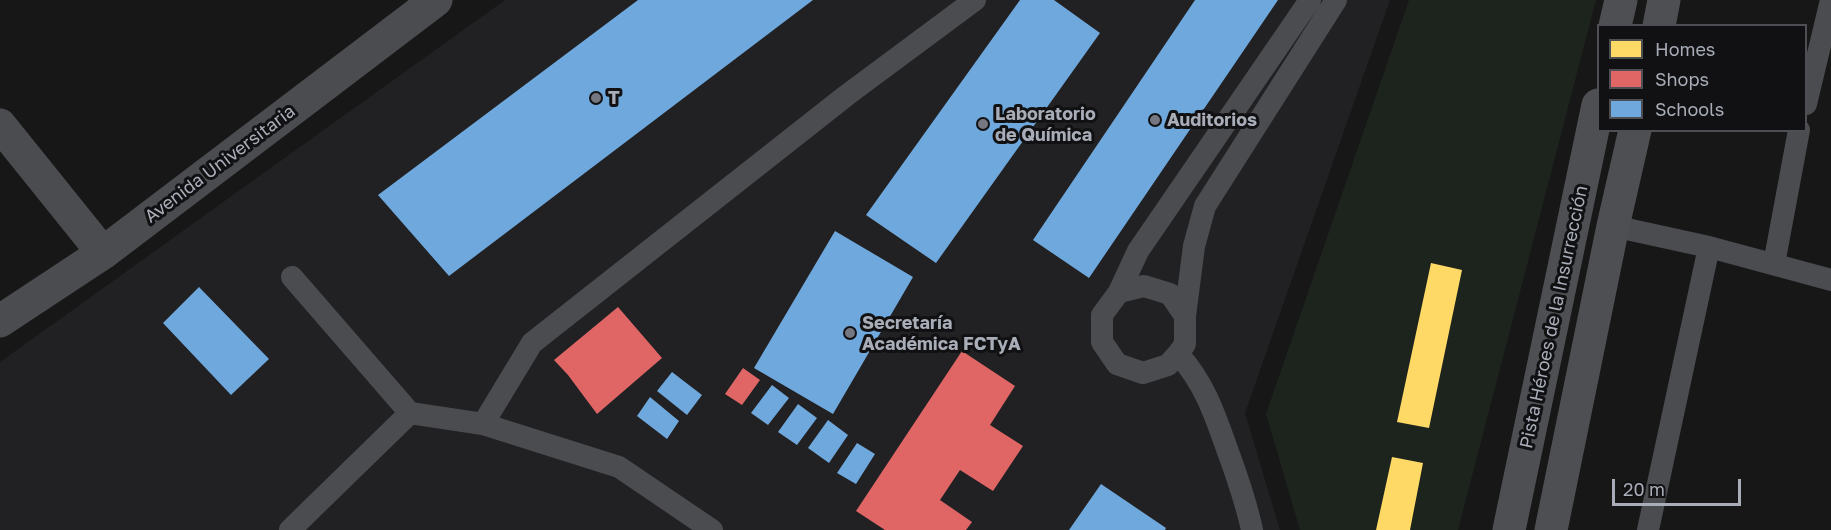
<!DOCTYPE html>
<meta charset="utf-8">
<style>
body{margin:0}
#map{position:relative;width:1831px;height:530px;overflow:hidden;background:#171717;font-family:"Golos Text",sans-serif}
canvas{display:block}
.legend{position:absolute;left:1597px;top:24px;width:210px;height:108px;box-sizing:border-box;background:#111113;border:2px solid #4d4f55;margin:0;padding:8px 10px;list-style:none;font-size:18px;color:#a8adb8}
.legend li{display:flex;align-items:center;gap:12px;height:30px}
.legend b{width:30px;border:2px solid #4d4f55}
.scale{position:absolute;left:1612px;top:479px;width:129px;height:27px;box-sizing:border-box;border:3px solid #a8adb8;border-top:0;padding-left:8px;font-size:18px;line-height:21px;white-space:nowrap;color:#a8adb8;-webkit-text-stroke:4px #111113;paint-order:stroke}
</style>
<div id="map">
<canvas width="1831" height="530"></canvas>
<ul class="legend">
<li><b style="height:16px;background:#ffd966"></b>Homes</li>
<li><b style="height:16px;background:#e06666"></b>Shops</li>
<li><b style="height:16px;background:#6fa8dc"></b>Schools</li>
</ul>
<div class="scale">20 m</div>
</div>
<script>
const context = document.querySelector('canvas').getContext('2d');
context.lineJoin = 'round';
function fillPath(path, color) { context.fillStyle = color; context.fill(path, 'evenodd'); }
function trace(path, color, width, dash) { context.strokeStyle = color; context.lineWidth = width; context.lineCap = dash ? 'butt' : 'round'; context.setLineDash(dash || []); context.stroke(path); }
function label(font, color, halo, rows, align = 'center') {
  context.font = font + ' "Golos Text",sans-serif'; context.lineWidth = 6; context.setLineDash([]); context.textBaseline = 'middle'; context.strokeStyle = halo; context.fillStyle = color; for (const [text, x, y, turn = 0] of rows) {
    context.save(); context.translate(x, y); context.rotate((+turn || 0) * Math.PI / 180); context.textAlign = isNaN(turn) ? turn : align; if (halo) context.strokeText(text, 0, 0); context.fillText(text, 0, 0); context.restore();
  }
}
const built = new Path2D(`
 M505,0H1390L1245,413L1280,530H0V362Z`);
const green = new Path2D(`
 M1409,0H1596L1458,530H1300L1266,414Z`);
const homes = new Path2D(`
 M1431,263L1462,270L1429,428L1397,422Z
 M1392,457L1423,463L1410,530H1376Z`);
const shops = new Path2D(`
 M618,307L662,358L597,414L568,375L554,360Z
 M962,351L1015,386L990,425L1023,446L993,491L960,470L940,500L972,522L966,530H885L856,511Z
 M743,368L760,380L742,405L725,394Z`);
const schools = new Path2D(`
 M638,0H813L449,276L378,195Z
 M1020,0H1054L1100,33L936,263L866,215Z
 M1195,0H1278L1089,278L1033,240Z
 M835,231L913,277L833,414L754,368Z
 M199,287L269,359L231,395L163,323Z
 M672,372L702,395L687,415L657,391Z
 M772,385L789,398L768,425L751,413Z
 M650,397L679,421L667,439L637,416Z
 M798,404L817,418L797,445L778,432Z
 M828,420L848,435L829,463L808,448Z
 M857,443L875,454L856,484L837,473Z
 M1101,484L1166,528L1165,530H1069Z`);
const service = new Path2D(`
 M1806,104L1831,0
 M1613,226L1709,247L1831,280
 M1774,264L1799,130
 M292,277L410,413
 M1144,286L1170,294L1185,316V344L1178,354L1168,365L1143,373L1117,364L1102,342V315L1119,292Z
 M1119,292L1138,251L1310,0
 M1185,316L1194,246L1205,206L1336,0
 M1178,354C1204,382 1215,415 1227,449C1237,476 1246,502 1252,530
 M483,424L532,343L847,95L975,0
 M290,530L410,413L483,424L619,467L712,530
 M1648,530L1709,247`);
const minor = new Path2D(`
 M0,125L103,253`);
const tertiary = new Path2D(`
 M0,321L103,253L436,0`);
const primary = new Path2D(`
 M1615,26L1621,0
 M1659,26L1664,0
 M1509,530L1598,105
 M1551,530L1613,226L1635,130`);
const markers = [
 [596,98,6,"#757880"],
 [1155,120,6,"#757880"],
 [983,124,6,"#757880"],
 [850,333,6,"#757880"]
];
const poiNames = [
 ["T",608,98],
 ["Laboratorio",995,114],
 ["de Química",995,135],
 ["Auditorios",1167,120],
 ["Secretaría",862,323],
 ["Académica FCTyA",862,344]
];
const streetNames = [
 ["Avenida Universitaria",220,164,-37],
 ["Pista Héroes de la Insurrección",1554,317,-78]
];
fillPath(built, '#212123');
fillPath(green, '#1d241e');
fillPath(homes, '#ffd966');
fillPath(shops, '#e06666');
fillPath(schools, '#6fa8dc');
trace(service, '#4b4c50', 22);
trace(minor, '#4b4c50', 33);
trace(tertiary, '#4b4c50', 33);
trace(primary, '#4d4f52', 33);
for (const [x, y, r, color] of markers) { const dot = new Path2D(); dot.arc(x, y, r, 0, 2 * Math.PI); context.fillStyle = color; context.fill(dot); trace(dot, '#111113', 2); }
label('bold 18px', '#a8adb8', '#111113', poiNames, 'left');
label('18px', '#a8adb8', '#111113', streetNames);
</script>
